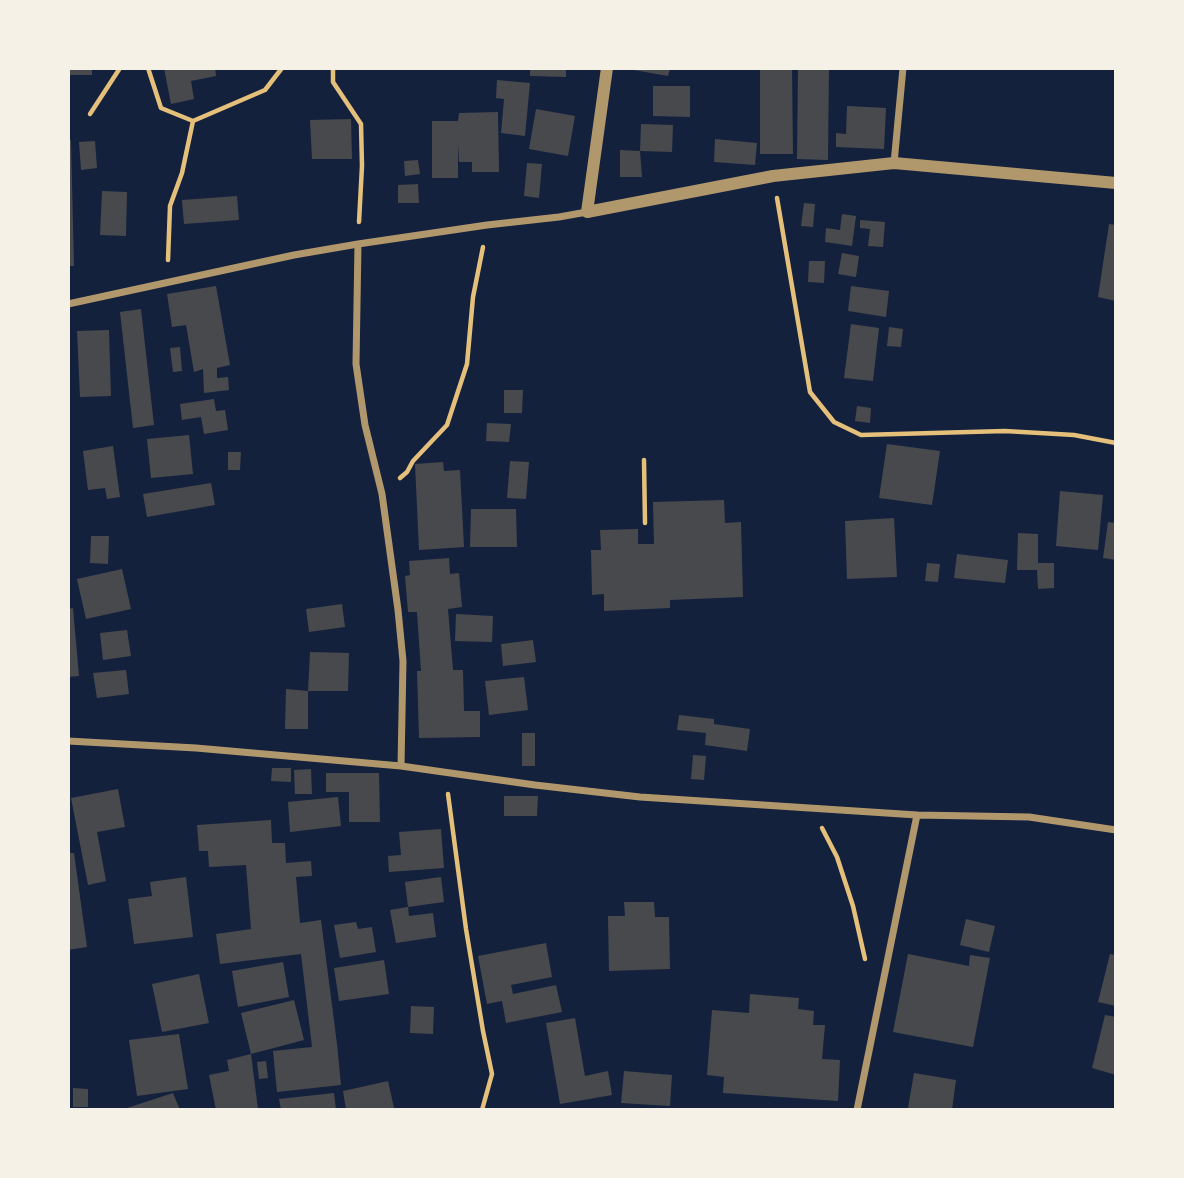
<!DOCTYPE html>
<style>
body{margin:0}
#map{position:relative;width:1184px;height:1178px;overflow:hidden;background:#14213d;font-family:"Sofia Sans Condensed",sans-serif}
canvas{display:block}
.frame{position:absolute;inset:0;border:70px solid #f6f1e7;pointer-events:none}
</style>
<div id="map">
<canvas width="1184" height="1178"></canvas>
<div class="frame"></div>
</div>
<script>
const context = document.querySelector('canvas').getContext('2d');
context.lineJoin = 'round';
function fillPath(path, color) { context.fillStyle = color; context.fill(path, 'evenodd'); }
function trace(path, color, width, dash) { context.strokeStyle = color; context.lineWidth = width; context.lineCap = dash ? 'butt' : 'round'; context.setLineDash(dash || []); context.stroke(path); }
const building = new Path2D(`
 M68,68H92V75H68Z
 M164,68H215L216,76L191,81L194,99L171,104Z
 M530,68H566V77L530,76Z
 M634,68H670L668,76L634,70Z
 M760,68H792L793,154H760Z
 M798,68H829L828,160L797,159Z
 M497,80L530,83L525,136L501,133L504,99L496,98Z
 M653,86H690V117L653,116Z
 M847,106L886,108L884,149L836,147V133L846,134Z
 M536,109L575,116L568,156L529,149Z
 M498,112L499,172H472V162H459L458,144V178H432V121H458L459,113Z
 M351,119L352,159H312L310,120Z
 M641,124L673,125L672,152L640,151Z
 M715,139L757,143L755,165L714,162Z
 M68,140H71L74,266H68Z
 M95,141L97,168L81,170L79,142Z
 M620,150L640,151L642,177H620Z
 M418,160L420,174L405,176L404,161Z
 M527,163L542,164L539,198L524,196Z
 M418,184L419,203H398V185Z
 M102,191L127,192L126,236L100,235Z
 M237,196L239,220L184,224L182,200Z
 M804,203L815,204L813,227L801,226Z
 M842,214L856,216L852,246L825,242L826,228L840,230Z
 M860,220L885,222L883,247L868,246L870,229L860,228Z
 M1109,224L1116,225V301L1098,297Z
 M842,253L859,256L856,277L838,274Z
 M809,261H825L824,283L808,282Z
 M216,286L230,365L217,368V378L228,377L229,390L204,393L203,369L194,372L186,325L172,327L167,294Z
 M851,286L889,291L886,317L848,311Z
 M141,309L154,425L133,428L120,312Z
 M851,324L879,328L873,381L844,378Z
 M889,327L903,329L901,347L887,346Z
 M109,330L111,396L80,397L77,331Z
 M180,347L182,371L173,372L170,348Z
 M504,390H523L522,413H504Z
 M214,399L216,411L225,410L228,430L204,434L201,417L182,420L180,404Z
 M857,406L871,408L870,423L855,421Z
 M487,423L511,424L509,442L486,441Z
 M189,435L193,474L151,478L147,439Z
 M887,444L940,451L932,505L879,498Z
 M113,446L120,497L107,499L105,488L88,490L83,451Z
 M228,452H241L240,470H228Z
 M510,461L529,462L526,499L507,498Z
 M443,462L444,471L460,470L464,547L419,550L415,464Z
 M211,483L215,505L147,517L143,494Z
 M1060,491L1103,495L1098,550L1056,546Z
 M724,500L725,523L741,522L743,597L670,600V608L604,611V594L592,595L591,550H601L600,530L638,529V544H654L653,502Z
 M471,509H516L517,547H470Z
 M894,518L897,577L847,579L845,521Z
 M1108,522L1116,523V560L1103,558Z
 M1018,533L1038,534V563H1054V588L1038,589L1037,570H1017Z
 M91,536H109L108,564L90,563Z
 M957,554L1008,560L1005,583L954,578Z
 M449,558L450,574L459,573L462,607L448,609L453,670H463L464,711H480V737L419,738L417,671H421L417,612H408L405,576L410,575L409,561Z
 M927,563L940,564L938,582L925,581Z
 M122,569L131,609L86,619L77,579Z
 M342,604L345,627L309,632L306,609Z
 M73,608L79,676L68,677V609Z
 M456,614L493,616L492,642L455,641Z
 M127,630L131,656L103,660L100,633Z
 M533,640L536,662L503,666L501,644Z
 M310,652L349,653L348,691H308Z
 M126,670L129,694L97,698L93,673Z
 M524,677L528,710L489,715L485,681Z
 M286,689L308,691V729H285Z
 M679,715L714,719V724L750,729L747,751L705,745L706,733L677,730Z
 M522,733H535V766H522Z
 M693,755L706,756L704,780L691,779Z
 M272,768H291V782L271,781Z
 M311,769L312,794H295L294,770Z
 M326,773H379L380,822H349V792H326Z
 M118,789L125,827L97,832L106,881L88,885L71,798Z
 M504,796H538L537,816H504Z
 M338,797L341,826L290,832L288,802Z
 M271,820L272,843H285L286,863L311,861L312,876L296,877L300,923L321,920L337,1044L341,1085L277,1092L273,1051L312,1047L301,954L220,964L216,934L251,929L246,865L209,867L208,851H199L197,825Z
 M441,829L444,868L389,872L388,856L401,855L399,832Z
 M68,853H74L87,947L68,950Z
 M186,877L193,937L134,944L128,899L152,896L150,882Z
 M441,877L444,902L408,907L409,916L433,913L436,937L396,943L390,910L408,907L405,882Z
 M624,902H654L655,917H669L670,969L609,971L608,916H625Z
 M966,919L995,926L989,952L960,945Z
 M356,922L358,929L372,927L376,952L340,958L334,925Z
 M546,943L552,977L511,985L513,994L556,985L562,1012L506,1023L502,1001L487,1004L478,956Z
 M908,954L969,966L970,955L990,958L973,1047L893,1032Z
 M1110,954L1116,955V1006L1098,1002Z
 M384,960L389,994L339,1001L334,968Z
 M283,962L289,997L238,1007L232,971Z
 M199,974L209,1023L162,1032L152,984Z
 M750,994L799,998L798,1009L814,1011L813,1025H825L822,1059L840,1060L838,1101L723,1093L724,1077L707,1075L712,1010L749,1013Z
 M294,1000L304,1040L251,1054L241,1013Z
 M411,1006L434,1007L433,1034L410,1033Z
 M1105,1015L1116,1017V1075L1092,1068Z
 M575,1018L585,1076L608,1071L612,1095L560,1104L546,1023Z
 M179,1034L188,1089L137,1096L129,1040Z
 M251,1054L258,1109L216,1110L209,1075L229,1071L227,1060Z
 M266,1061L268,1078L259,1079L257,1062Z
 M624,1071L672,1075L670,1106L621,1103Z
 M914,1073L956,1080L952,1110H920L908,1108Z
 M388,1081L394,1108L383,1110H346L343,1091Z
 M73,1088L88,1089V1107H73Z
 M173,1093L180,1110H124V1109Z
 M334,1093L336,1110H281L279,1099Z`);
const path = new Path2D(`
 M148,68L161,108L193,121
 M333,68V82L361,124L362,166L359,222
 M90,114L120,68
 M777,198L810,392L834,422L861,435L1005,431L1074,435L1116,443
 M168,260L170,206L182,173L193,121L265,90L282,68
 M644,460L645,523
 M400,478L407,472L413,461L447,425L467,364L473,297L483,247
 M448,794L466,929L483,1031L492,1074L482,1110
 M822,828L837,857L853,906L865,959`);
const minor = new Path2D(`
 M894,163L903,68
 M358,244L356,364L365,425L382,494L398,610L403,661L401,766
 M68,304L294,255L358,244L487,225L559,217L587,212
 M68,741L196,748L401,766L535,785L640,797L917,815L1029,817L1116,830
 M857,1110L917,815`);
const tertiary = new Path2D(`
 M607,68L587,212L773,176L894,163L1116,183`);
fillPath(building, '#48494c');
trace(path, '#e5c07b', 4.5);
trace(minor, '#b1986c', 7);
trace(tertiary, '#b1986c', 12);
</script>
